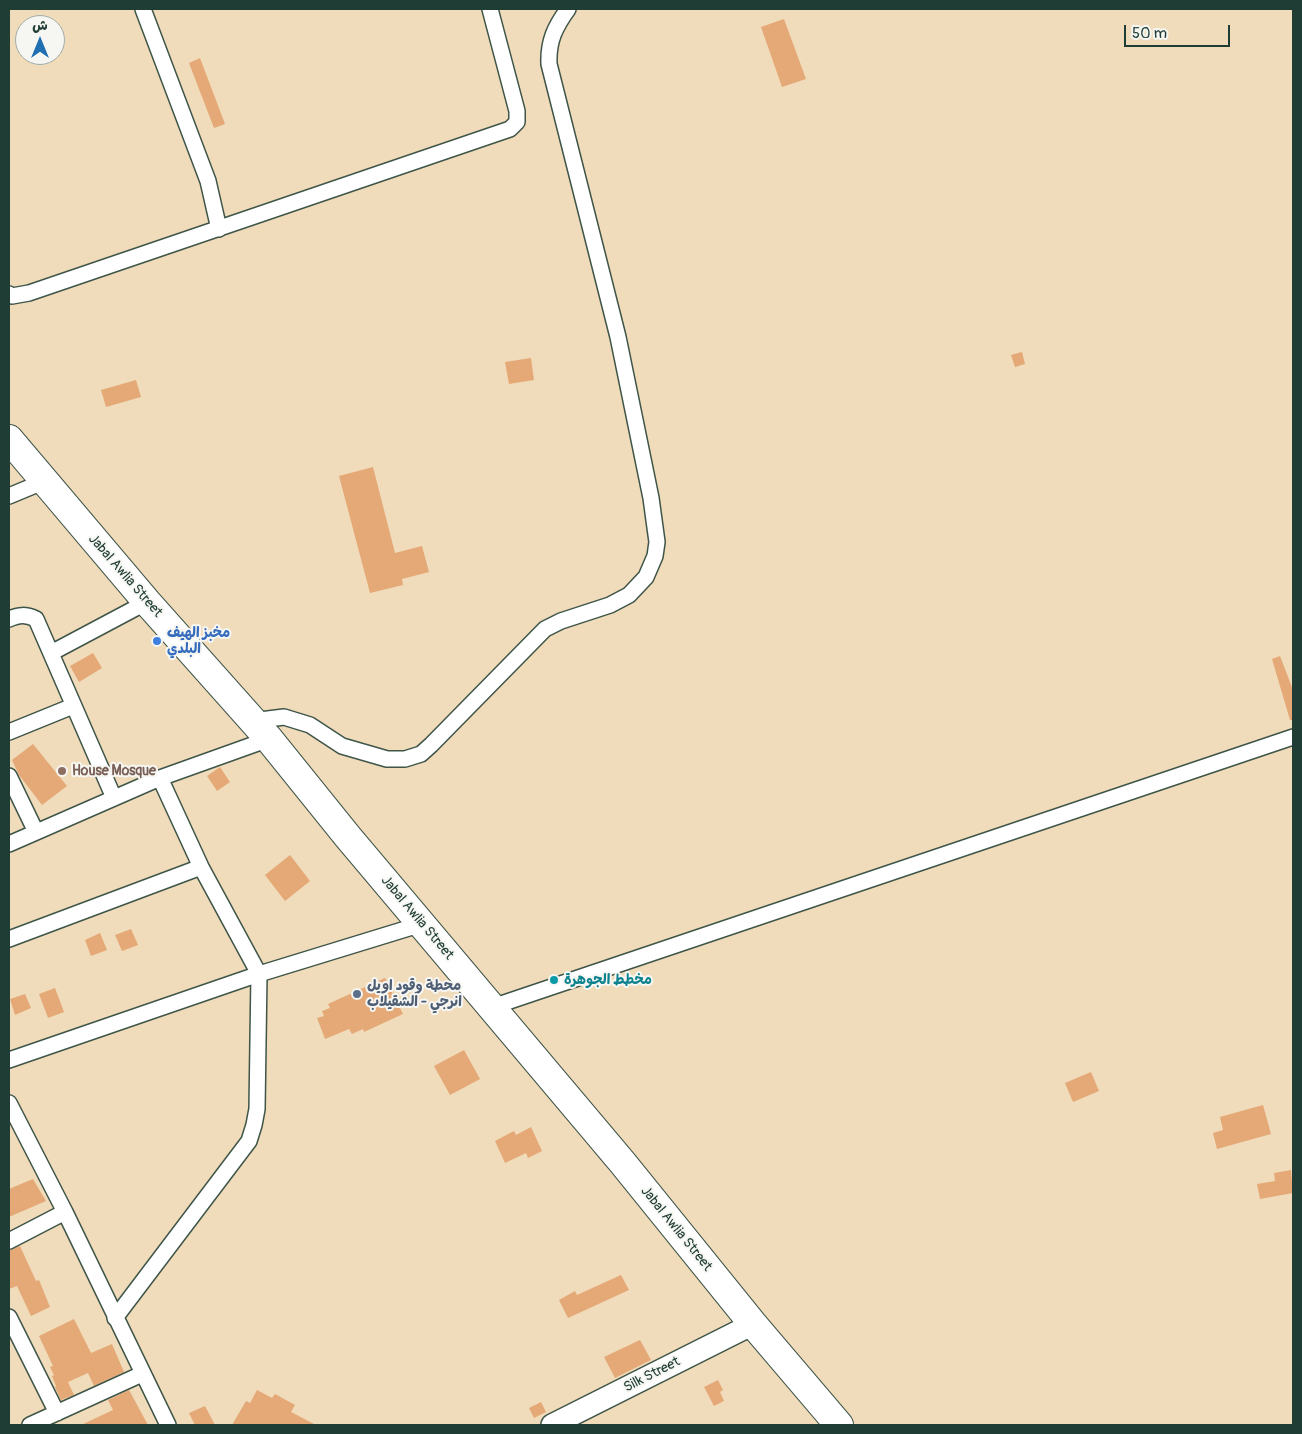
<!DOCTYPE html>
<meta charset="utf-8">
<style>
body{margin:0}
#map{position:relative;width:1302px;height:1434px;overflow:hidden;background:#f0dbba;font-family:Pangolin,"Playpen Sans Arabic",sans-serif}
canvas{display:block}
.frame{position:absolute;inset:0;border:10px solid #1f3d34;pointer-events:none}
.north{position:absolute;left:15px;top:15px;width:50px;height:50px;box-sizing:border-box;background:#f6f6f2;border:1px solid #a0aca6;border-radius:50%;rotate:0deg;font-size:14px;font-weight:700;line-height:20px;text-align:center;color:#1f3d34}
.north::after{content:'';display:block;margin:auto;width:18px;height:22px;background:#1f6fb2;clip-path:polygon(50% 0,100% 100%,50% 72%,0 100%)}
.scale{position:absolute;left:1124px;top:25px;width:106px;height:22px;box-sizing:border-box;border:2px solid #1f3d34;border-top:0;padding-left:6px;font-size:15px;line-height:18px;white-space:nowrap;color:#1f3d34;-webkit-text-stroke:4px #f6f6f2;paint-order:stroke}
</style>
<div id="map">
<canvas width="1302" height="1434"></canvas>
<div class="frame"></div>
<div class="north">ش</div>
<div class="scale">50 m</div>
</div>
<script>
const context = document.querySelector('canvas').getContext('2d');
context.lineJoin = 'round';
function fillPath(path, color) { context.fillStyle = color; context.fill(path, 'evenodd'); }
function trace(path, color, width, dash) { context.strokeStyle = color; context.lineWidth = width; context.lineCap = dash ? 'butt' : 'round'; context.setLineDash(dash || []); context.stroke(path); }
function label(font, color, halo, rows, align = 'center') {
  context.font = font + ' Pangolin,"Playpen Sans Arabic",sans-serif'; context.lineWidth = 4; context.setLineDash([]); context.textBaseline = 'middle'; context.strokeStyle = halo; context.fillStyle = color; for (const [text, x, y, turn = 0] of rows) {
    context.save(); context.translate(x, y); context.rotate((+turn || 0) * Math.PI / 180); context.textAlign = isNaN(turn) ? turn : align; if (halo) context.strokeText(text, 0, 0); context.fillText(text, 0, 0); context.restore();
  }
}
const building = new Path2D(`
 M784,19L806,79L782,87L761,27Z
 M200,58L225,124L214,128L189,63Z
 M1022,352L1025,364L1015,367L1011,355Z
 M531,358L534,380L509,384L505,362Z
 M136,380L141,397L106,407L101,390Z
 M373,467L395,553L422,546L429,572L402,579L403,585L370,593L339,476Z
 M93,653L102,668L79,682L70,666Z
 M1280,656L1293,690V720H1290L1272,659Z
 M33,744L67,786L42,805L19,775L12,760Z
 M220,767L230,782L217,791L207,776Z
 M290,855L310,881L285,901L265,875Z
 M131,929L138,945L122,951L115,935Z
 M100,933L107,950L91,956L85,940Z
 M385,978L403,1014L364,1032L363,1029L352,1034L349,1029L325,1039L317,1018L324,1016L322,1011L330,1008L328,1004Z
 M55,988L64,1012L48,1018L39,994Z
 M25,994L31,1008L15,1015L10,999Z
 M464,1050L480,1079L450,1095L434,1066Z
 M1091,1072L1099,1091L1073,1102L1065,1083Z
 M1263,1105L1271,1134L1217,1149L1213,1133L1223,1130L1220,1117Z
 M531,1127L542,1151L528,1158L526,1153L505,1163L495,1141L514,1131L516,1135Z
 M1291,1170L1293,1193L1260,1199L1257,1184L1275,1181L1274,1173Z
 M33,1179L46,1201L9,1217V1189Z
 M20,1246L36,1281L39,1280L50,1307L31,1316L17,1286L9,1289V1250Z
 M621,1275L629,1290L568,1318L559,1300L575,1291L577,1295Z
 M74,1319L91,1353L112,1344L124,1372L94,1386L88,1373L68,1382L74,1395L61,1400L55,1387L56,1386L52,1376L54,1375L50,1367L53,1366L39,1336Z
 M640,1340L651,1360L615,1378L604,1357Z
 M718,1380L723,1390L720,1392L724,1401L714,1406L704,1387Z
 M129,1390L148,1425H81L113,1410L108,1400Z
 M257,1390L272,1398L275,1394L295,1405L291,1412L316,1425H232L246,1401L250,1403Z
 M541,1402L546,1412L534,1418L529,1408Z
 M205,1406L215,1425H195L189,1413Z`);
const street = new Path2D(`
 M143,9L208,181L219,229
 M9,294L12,296L29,293L510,129L517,122V111L490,9
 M9,496L45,481
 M9,619C19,615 25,614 36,619L114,798
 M51,653L147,602
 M252,721L284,717L310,725L342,746L387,759H405L421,754L431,745L545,629L561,621L610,605L629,595L646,577L655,556L657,542L651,498L618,337L549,64C548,41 555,27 568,9
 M9,732L73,706
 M9,776L36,832
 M9,844L160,778L269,739
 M9,939L201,867
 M492,1007L1293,737
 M9,1060L259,974L422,924
 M9,1103L65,1212L168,1425
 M9,1241L65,1212
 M9,1317L57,1413
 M115,1318L249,1141L254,1125L257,1109L259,974L201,867L160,778
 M30,1425L142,1374`);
const secondary = new Path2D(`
 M552,1425L753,1324`);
const highway = new Path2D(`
 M9,439L147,602L269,739L348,837L622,1162L753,1324L839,1425`);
const markers = [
 [157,641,5,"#3f7fe0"],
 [62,771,5,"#8d6e63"],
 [554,980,5,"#0f9aa8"],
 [357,994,5,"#5c6f8a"]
];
const streetNames = [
 ["Jabal Awlia Street",125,576,49],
 ["Jabal Awlia Street",417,918,50],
 ["Jabal Awlia Street",676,1229,51],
 ["Silk Street",652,1375,-27]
];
const shopNames = [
 ["مخبز الهيف",167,633],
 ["البلدي",167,649]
];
const educationNames = [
 ["House Mosque",72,771]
];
const cultureNames = [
 ["مخطط الجوهرة",564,980]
];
const serviceNames = [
 ["محطة وقود اويل",367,986],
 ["انرجي - الشقيلاب",367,1002]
];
fillPath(building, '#e4a976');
trace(street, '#3e5548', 18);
trace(secondary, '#3e5548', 24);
trace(highway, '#3e5548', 30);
trace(street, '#fff', 15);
trace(secondary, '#fff', 21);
trace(highway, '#fff', 28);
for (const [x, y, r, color] of markers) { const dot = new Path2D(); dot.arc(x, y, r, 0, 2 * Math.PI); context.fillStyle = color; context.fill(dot); trace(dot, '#f6f6f2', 2); }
label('14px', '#1f3d34', '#f6f6f2', streetNames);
label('bold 14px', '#366cbe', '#f6f6f2', shopNames, 'left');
label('bold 14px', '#785e54', '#f6f6f2', educationNames, 'left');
label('bold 14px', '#0d838f', '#f6f6f2', cultureNames, 'left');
label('bold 14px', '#4e5e75', '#f6f6f2', serviceNames, 'left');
</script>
